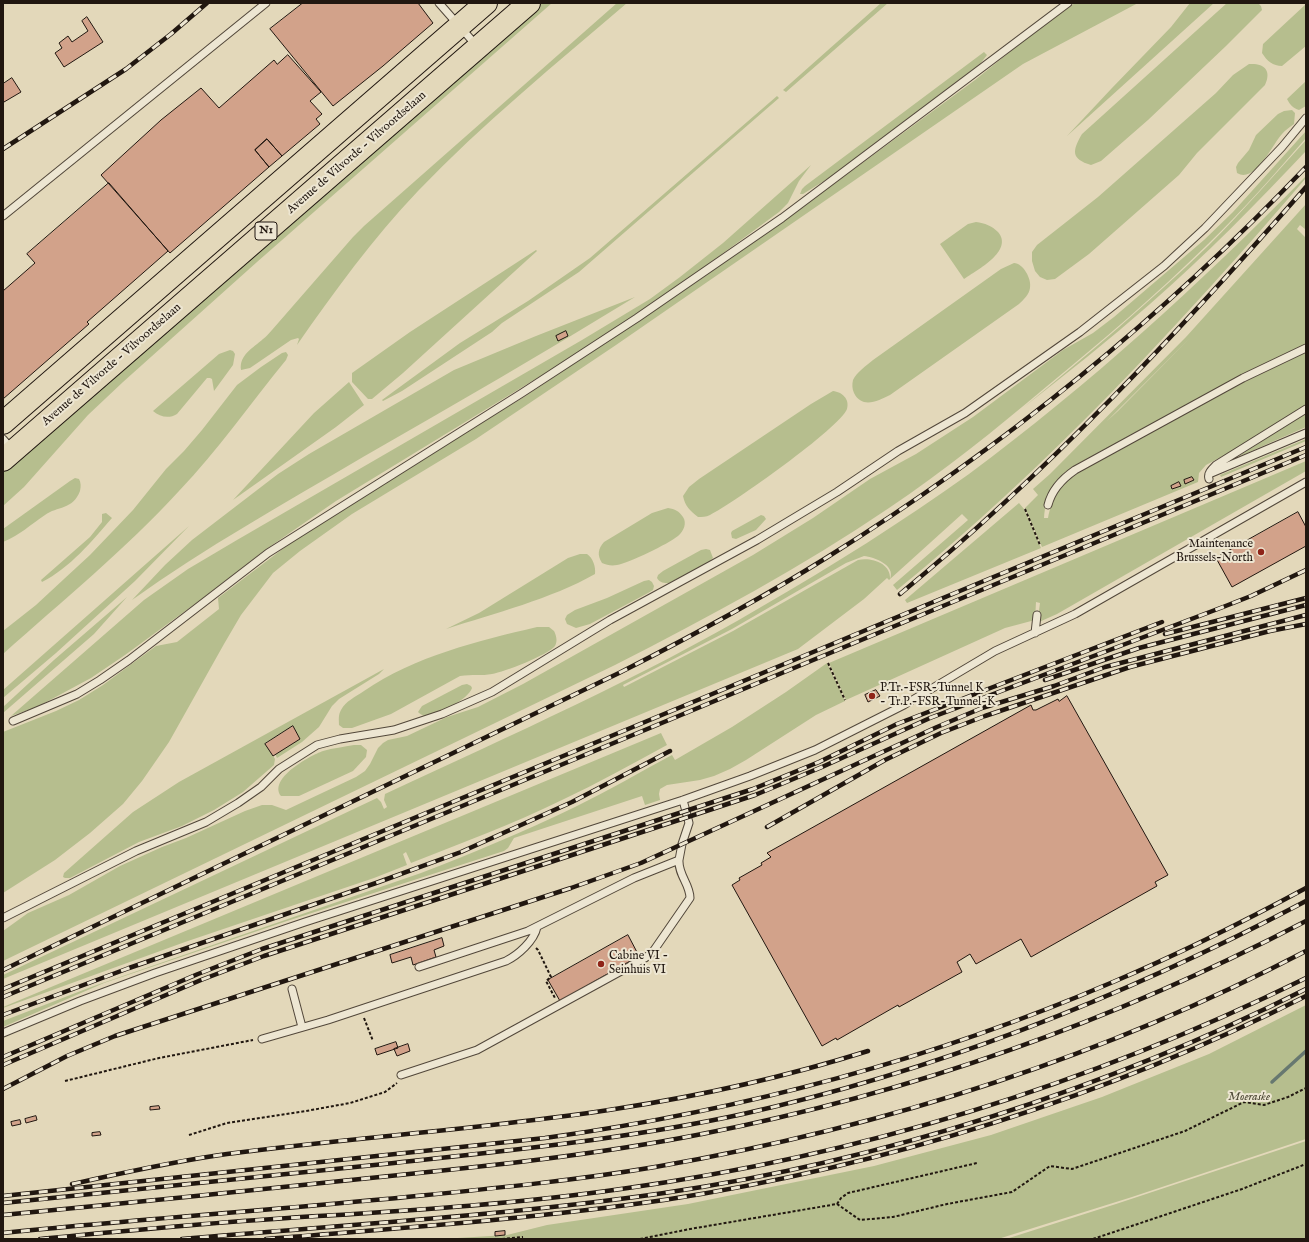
<!DOCTYPE html>
<style>
body{margin:0}
#map{position:relative;width:1309px;height:1242px;overflow:hidden;background:#e3d8ba;font-family:"IM FELL English",serif}
canvas{display:block}
.frame{position:absolute;inset:0;border:4px solid #211710;pointer-events:none}
</style>
<div id="map">
<canvas width="1309" height="1242"></canvas>
<div class="frame"></div>
</div>
<script>
const context = document.querySelector('canvas').getContext('2d');
context.lineJoin = 'round';
function fillPath(path, color) { context.fillStyle = color; context.fill(path, 'evenodd'); }
function trace(path, color, width, dash) { context.strokeStyle = color; context.lineWidth = width; context.lineCap = dash ? 'butt' : 'round'; context.setLineDash(dash || []); context.stroke(path); }
function label(font, color, halo, rows, align = 'center') {
  context.font = font + ' "IM FELL English",serif'; context.lineWidth = 4; context.setLineDash([]); context.textBaseline = 'middle'; context.strokeStyle = halo; context.fillStyle = color; for (const [text, x, y, turn = 0] of rows) {
    context.save(); context.translate(x, y); context.rotate((+turn || 0) * Math.PI / 180); context.textAlign = isNaN(turn) ? turn : align; if (halo) context.strokeText(text, 0, 0); context.fillText(text, 0, 0); context.restore();
  }
}
const green = new Path2D(`
 M539,3H552L257,262L123,382L88,415L24,487L3,506V470Z
 M617,3H627C556,64 483,123 418,191C373,238 334,292 297,345L299,339L298,338L291,340L250,368L241,370C239,355 253,348 263,339C266,337 269,333 272,330L353,237L364,226Z
 M881,3H888L786,92L783,90Z
 M1075,3H1138L1023,64L616,345L476,439L352,514L300,551L273,573L241,615L224,644L169,742L142,781L123,804L90,833L55,860L3,893V732L56,711L79,700L103,685L156,646L177,642L219,609L218,598L297,538L385,482L524,397L701,279L838,181L975,80L1027,38Z
 M1190,3H1214L1067,136L1112,88L1171,27Z
 M1227,3H1258L1261,6L1262,10L1226,46L1148,120L1101,161L1091,165C1071,159 1072,151 1082,134Z
 M1306,4V46L1282,66C1273,66 1267,61 1262,53L1263,44Z
 M984,52L987,55L980,64L832,176L803,194H800L802,189L805,186Z
 M1249,64C1264,63 1272,70 1265,85L1197,153L1179,175L1089,254L1055,279L1047,280L1040,277L1035,271L1032,261V252L1037,245L1098,197L1216,93L1233,75Z
 M1306,81V106L1299,110C1293,108 1290,105 1287,99Z
 M777,96L779,98L579,272L502,323L492,332L402,391L383,401L382,400L460,343L528,301L590,258Z
 M1292,110L1295,113L1294,124C1290,127 1285,130 1282,134C1272,145 1255,184 1237,173L1236,167L1238,163L1249,150L1256,135L1278,114L1284,111Z
 M1306,131V138C1274,175 1242,211 1207,245C1156,295 1101,342 1046,387C995,430 944,471 889,508C802,567 709,617 615,665L3,961V931L28,913L69,895L120,866L162,847L186,838L245,811L262,805H272L286,810L356,777L365,771L370,764L378,748L383,743L388,740L407,736L447,717L478,707L523,684L753,555L813,518L870,479L916,454L973,417L1063,350L1093,333L1114,317L1204,240L1233,212Z
 M1306,140V151C1256,204 1205,256 1150,304C1109,340 1066,374 1024,407C1087,355 1150,302 1209,245C1243,211 1274,175 1306,140Z
 M811,165L799,181L788,203L779,212L684,282L565,361L336,501L265,550L203,598L125,655L91,678L37,707L11,716L144,600L188,569L237,540L582,340L650,299L680,277L723,243Z
 M1305,177L1306,178C1180,325 1047,468 897,590L893,585L968,520L962,514L889,580L887,578L864,599L798,649L3,979V975L377,798L381,802L384,809L387,807L384,800L385,794C511,735 641,678 761,607C832,566 902,522 969,474C1089,385 1200,284 1305,177ZM864,556C874,557 896,565 890,579C891,563 871,557 858,560L733,631L624,687L623,685L732,629L846,563Z
 M1306,204V228L1305,229L1300,225L1297,229L1306,238V344L1243,374L1072,467C1052,481 1046,495 1044,518H1048C1052,498 1060,484 1078,472L1246,381L1306,352V405L1234,450L1206,465L1199,473L1198,482L1042,547L1025,508L1038,495L1033,489L1050,474L1186,337ZM1190,338L1118,411L1107,421Z
 M976,222C985,223 992,226 998,232C1014,251 977,270 964,279L940,244L968,224Z
 M536,250L537,251L403,373L372,399H368L352,382V373L410,332Z
 M1014,263C1023,263 1032,279 1030,288C1029,295 1024,299 1019,304L890,395C878,401 862,409 854,393C852,389 852,384 853,380C857,372 866,366 873,360L1001,269Z
 M635,297C545,352 454,405 363,457C285,503 206,547 132,600L165,565L192,540L278,474L309,454L454,370L536,336Z
 M230,350L233,351L235,354L233,365L214,391L212,379L210,378H207L177,414C169,419 160,417 153,411L219,354Z
 M286,352L288,355L286,360C250,404 218,450 179,491C126,549 62,601 3,654V631L36,605L64,579L90,555L133,510L166,469L184,451L202,430L237,385L261,367L282,353Z
 M349,382L364,405L336,427L233,500L314,413Z
 M833,391C842,392 850,399 847,409C841,427 731,505 710,515C706,517 702,517 698,517C690,511 685,506 683,496L689,487L699,479L811,404Z
 M1306,413V427L1240,456H1239Z
 M1306,439V441L1221,477L1220,475Z
 M1306,461V471L1057,614L1039,622L1038,618L1040,603L1036,602L1035,620L1005,628L846,700L829,663Z
 M75,478L79,479C81,483 81,486 80,491C73,510 57,506 45,515C30,525 20,535 3,542V529L70,481Z
 M1019,503L1024,509L1041,548L907,603L905,600Z
 M668,508C675,509 679,511 683,517C687,523 684,531 678,536C668,544 629,563 617,565C611,566 607,565 602,563C597,555 598,549 604,542L652,513Z
 M106,513L112,518C92,541 70,568 42,582L41,580L90,537L102,522V514Z
 M761,515L764,516L766,519L756,530L736,539L732,538L731,533L732,531Z
 M189,526L135,581L56,653L3,698V690Z
 M706,549L710,550L713,558L709,562L669,583C664,583 660,583 657,578L658,575L663,571L701,550Z
 M580,554H587C593,558 596,567 595,574C551,599 495,613 446,629L479,613L568,558Z
 M649,580L652,582L654,586L653,590L648,593L590,624L576,628L567,624L565,619L567,615L575,610L607,598L644,581Z
 M127,597L94,634L3,713V707L54,660Z
 M537,627H549L554,631C556,635 558,641 555,646C548,655 504,672 492,674C482,676 472,674 460,676L391,714L352,728H343L339,725C339,720 338,715 341,710C346,701 355,697 364,691C415,656 478,641 537,627Z
 M827,663L845,701L816,715L746,760L730,769L714,776L700,780L667,785L660,789L659,794L660,800L645,805L642,796L514,838L508,848L504,851L287,921L104,983L3,1027V1021L91,987L421,873C473,853 525,831 575,807C608,791 640,772 672,755L675,760L732,727L786,692Z
 M384,669L379,674L339,699L332,706L319,727L302,742L277,758L275,754L300,739L293,726L265,743L275,759L274,765L243,792L214,810L182,826L139,842L70,878H65L63,877L64,873L133,812L179,782Z
 M467,684L471,686L472,688C469,699 437,715 426,716C423,716 420,714 418,712L422,706L462,685Z
 M661,733L667,745C632,764 598,783 562,800C513,824 462,843 411,863L406,852L403,854L407,865L374,878L185,942L3,1008V1007Z
 M354,745H361L367,750L366,757L353,771L299,796H281C268,779 309,756 323,751C333,748 344,747 354,745Z
 M1306,1005V1139L1132,1197L998,1239H441L507,1235L547,1225L688,1204L874,1166L991,1135L1102,1097L1209,1054Z
 M1306,1141V1239H1006L1116,1204Z`);
const stream = new Path2D(`
 M1272,1082L1306,1051`);
const building = new Path2D(`
 M303,3H418L433,23L383,66L333,106L270,29Z
 M87,17L103,42L64,67L55,53L62,48L59,43L68,36L72,42L88,31L82,21Z
 M288,55L321,92L310,101L322,114L316,119L320,124L282,156L267,139L255,150L269,167L170,253L101,175L161,120L201,88L219,108L274,60L277,64Z
 M12,78L21,92L4,102L3,100V84Z
 M267,139L282,156L269,167L255,150Z
 M109,183L168,251L87,322L89,324L3,399V291L35,263L27,254Z
 M566,331L568,336L558,341L556,336Z
 M1192,477L1194,480L1185,484L1184,480Z
 M1179,482L1181,486L1172,489L1171,486Z
 M1298,512L1306,527V546L1232,587L1216,558Z
 M876,690L880,696L868,702L865,695Z
 M1067,696L1168,875L1155,882L1157,886L1031,957L1021,939L976,964L970,954L957,962L962,972L899,1007L898,1005L837,1040L836,1038L822,1046L732,885L740,880L739,878L762,865L761,863L771,857L767,853L1031,705L1033,710H1036L1058,699L1059,701Z
 M293,726L300,739L273,756L265,744Z
 M628,935L639,956L560,1001L548,980Z
 M442,938L444,946L434,950L436,957L413,965L411,957L392,963L390,955Z
 M396,1042L398,1048L377,1055L375,1049Z
 M408,1044L410,1051L397,1056L394,1049Z
 M159,1106L160,1109L150,1110V1107Z
 M36,1116L37,1120L26,1123L25,1119Z
 M20,1120L21,1124L12,1126L11,1122Z
 M100,1132L101,1135L92,1136V1133Z
 M505,1231V1235L495,1236V1232Z`);
const path = new Path2D(`
 M1025,509L1040,545
 M828,663L845,700
 M536,948L538,950L551,977L546,981L555,998
 M364,1018L373,1041
 M65,1081L159,1058L253,1040
 M189,1135L227,1123L306,1111L350,1103L385,1092L397,1083
 M837,1204L841,1198L848,1193L977,1163
 M502,1239L523,1237
 M640,1239L690,1229L837,1204L860,1220L893,1217L947,1204L1012,1192L1050,1166L1072,1169L1185,1131L1244,1102L1264,1105L1288,1097L1306,1088
 M1093,1239L1242,1189L1306,1164`);
const lane = new Path2D(`
 M439,3L476,45
 M3,216L266,3
 M3,439L12,449
 M1209,474L1306,433
 M1209,479C1207,473 1212,469 1216,465L1306,409
 M1048,505C1052,489 1062,479 1075,470L1243,378L1306,348
 M1035,633L1037,615
 M13,721L77,694L100,680L129,660L268,553L522,393L637,318L782,218L1068,3
 M3,918L136,851L206,822L238,803L261,787L279,769L317,745L340,739L394,730L442,714L492,692L610,620L757,540L837,492L898,451L965,413L1080,332L1164,266L1205,228L1282,147L1306,118
 M419,967L528,931L634,878L679,860L682,844L689,823L683,800
 M292,989L302,1027
 M3,1033L80,1001L155,973L305,922L683,800L750,776L815,750L904,705L995,651L1075,614L1306,482
 M262,1039L328,1020L506,961C518,955 534,941 537,927
 M401,1075L477,1050L645,958L652,953L690,898C690,884 678,875 679,860`);
const primary = new Path2D(`
 M3,423L486,3
 M3,460L529,3`);
const rail = new Path2D(`
 M3,149L126,69L171,34L207,3
 M900,594C1048,472 1180,331 1306,187
 M1165,634L1306,598
 M1045,680L1139,648L1306,605
 M767,827L885,760L941,733L985,716L1130,667L1270,631L1306,624
 M3,970L619,673C690,637 759,600 826,558C1004,447 1162,318 1306,167
 M3,989L1306,447
 M3,997L1306,455
 M3,1015L129,968L376,883L461,852L572,802L670,751
 M3,1057L198,974L262,949L753,789L819,762L897,724L1162,622
 M3,1065L201,980L264,956L755,795L822,767L930,718L1223,607L1251,596L1306,570
 M3,1089L67,1056L115,1036L571,888L641,863L937,727L982,708L1054,686L1105,667L1306,615
 M72,1184C123,1173 175,1161 227,1154C356,1137 486,1129 615,1109C700,1096 785,1077 868,1051
 M3,1196L545,1138C740,1111 931,1060 1113,982C1179,954 1243,922 1306,888
 M3,1203C133,1190 264,1176 394,1163C511,1150 628,1139 743,1114C940,1070 1128,995 1306,901
 M3,1215C129,1203 254,1190 380,1177C488,1166 596,1155 702,1134C912,1093 1116,1020 1306,921
 M3,1233C131,1220 259,1211 386,1199C476,1190 566,1182 655,1167C881,1128 1103,1057 1306,951
 M40,1239C123,1231 205,1223 288,1218C399,1211 510,1205 621,1189C859,1156 1090,1084 1306,978
 M182,1239C342,1225 504,1216 664,1193C882,1161 1109,1088 1306,989
 M266,1239C399,1228 532,1219 664,1200C882,1167 1109,1096 1306,996`);
const markers = [
 [1261,552,4,"#8f2418"],
 [872,696,4,"#8f2418"],
 [601,964,4,"#8f2418"]
];
const shields = [
 [266,231,22]
];
const shieldNames = [
 ["N1",266,231]
];
const streetNames = [
 ["Avenue de Vilvorde - Vilvoordselaan",357,153,-41],
 ["Avenue de Vilvorde - Vilvoordselaan",112,365,-41]
];
const poiNames = [
 ["Maintenance",1253,545,"right"],
 ["Brussels-North",1253,559,"right"],
 ["P.Tr.-FSR-Tunnel K",880,689],
 ["- Tr.P.-FSR-Tunnel-K",880,703],
 ["Cabine VI -",609,957],
 ["Seinhuis VI",609,971]
];
const parkNames = [
 ["Moeraske",1249,1098]
];
fillPath(green, '#b6be8e');
trace(stream, '#677870', 3.5);
fillPath(building, '#d2a28a');
trace(building, '#211710', 1);
trace(lane, '#52473a', 9);
trace(primary, '#211710', 24);
trace(path, '#211710', 2, [3, 2]);
trace(lane, '#ede6d2', 7);
trace(primary, '#e3d8ba', 22);
trace(rail, '#211710', 4.5);
trace(rail, '#ede6d2', 3, [9]);
for (const [x, y, r, color] of markers) { const dot = new Path2D(); dot.arc(x, y, r, 0, 2 * Math.PI); context.fillStyle = color; context.fill(dot); trace(dot, '#ede6d2', 1.5); }
for (const [x, y, w] of shields) { const box = new Path2D(); box.roundRect(x - w / 2, y - 9, w, 18, 3); context.fillStyle = '#ede6d2'; context.fill(box); trace(box, '#211710', 1); }
label('bold 11px', '#211710', null, shieldNames);
label('12px', '#211710', '#ede6d2', streetNames);
label('12px', '#211710', '#ede6d2', poiNames, 'left');
label('italic 12px', '#4e4936', '#ede6d2', parkNames);
</script>
